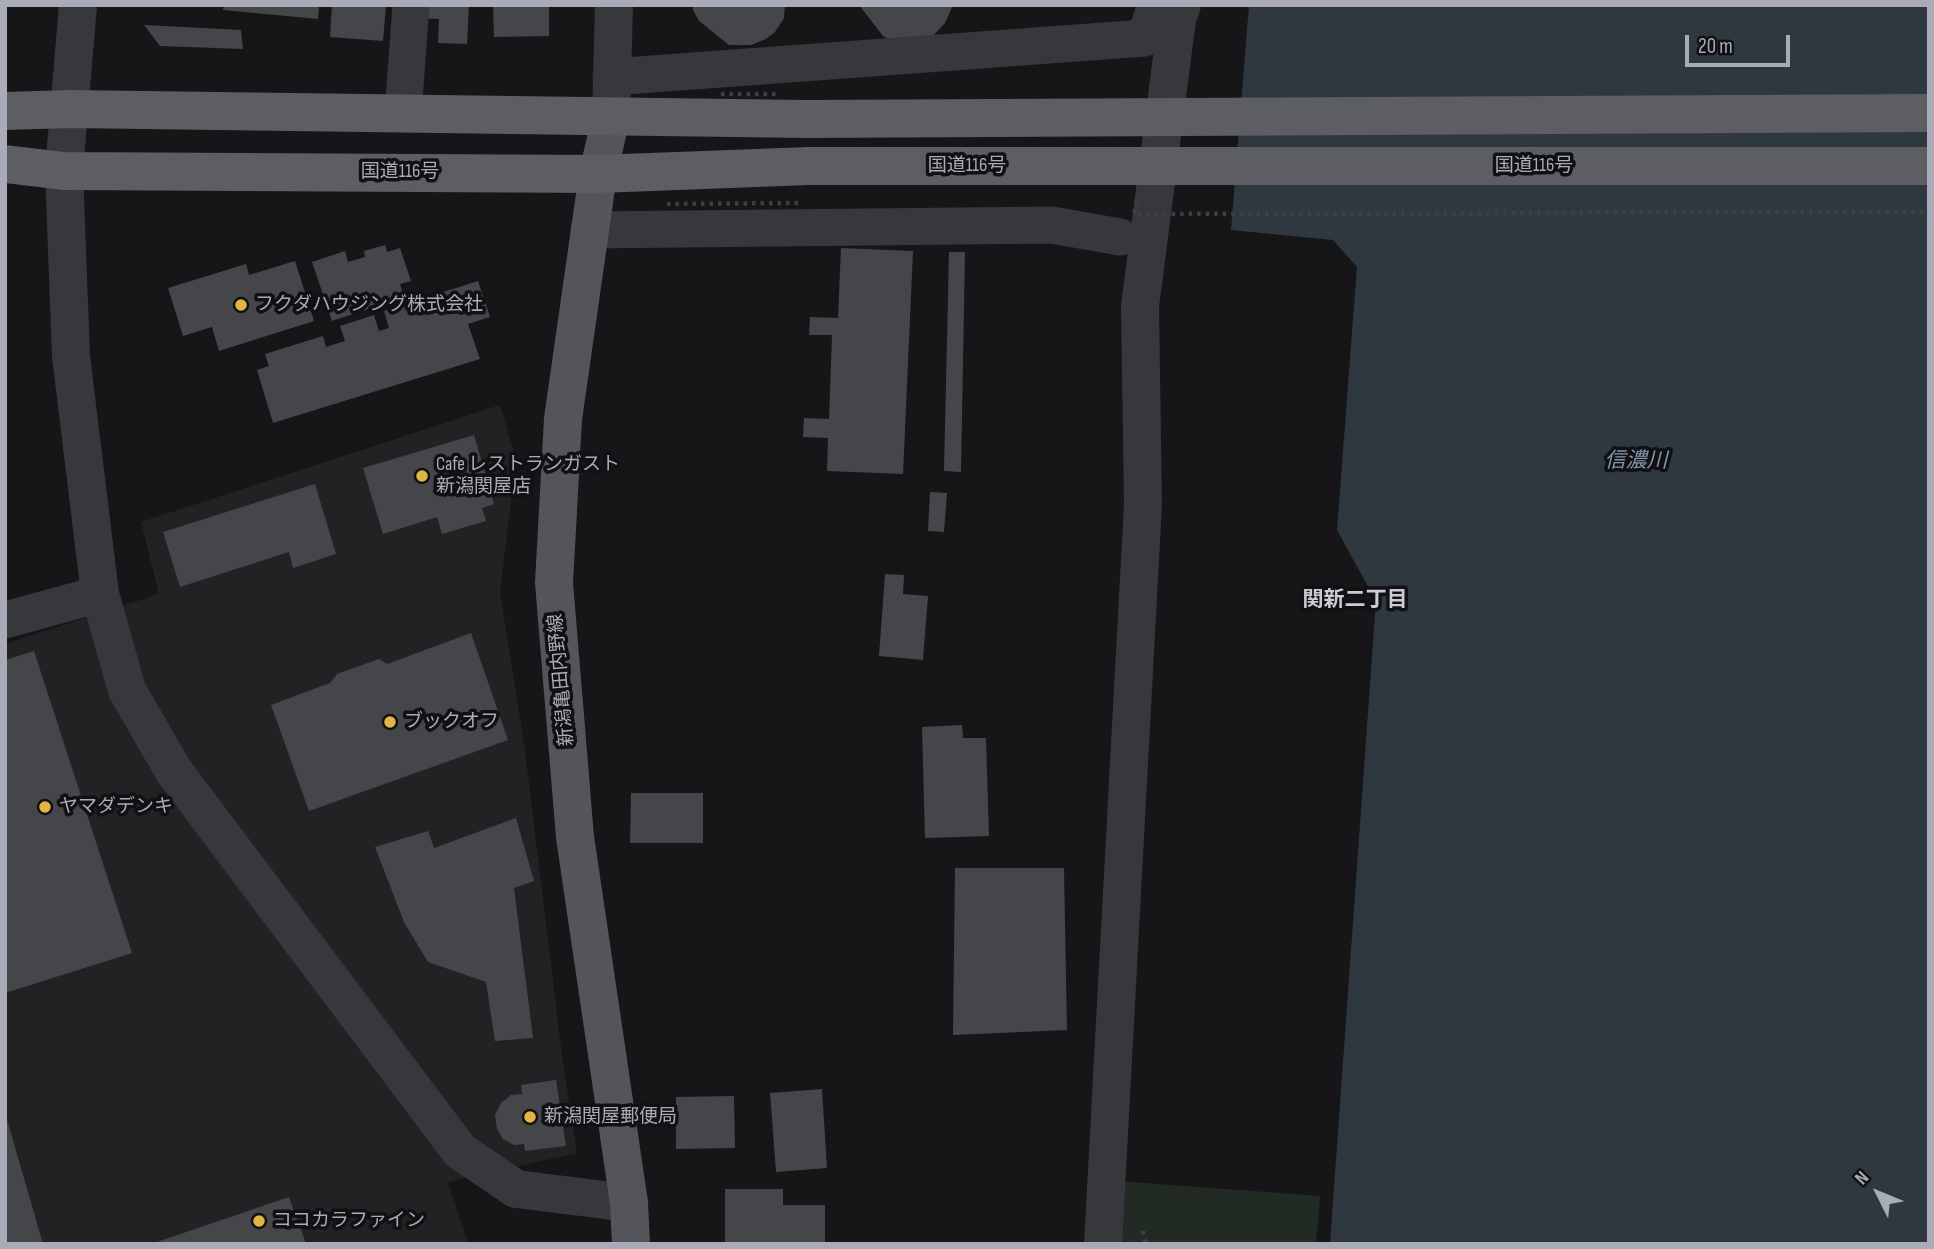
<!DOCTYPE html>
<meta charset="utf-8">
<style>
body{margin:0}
#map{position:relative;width:1934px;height:1249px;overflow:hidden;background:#161618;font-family:"Sofia Sans Condensed",sans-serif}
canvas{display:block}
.frame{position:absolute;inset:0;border:7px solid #a9acb6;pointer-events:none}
.north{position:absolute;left:1843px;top:1158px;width:70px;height:70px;-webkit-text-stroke:5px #111113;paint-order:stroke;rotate:313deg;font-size:19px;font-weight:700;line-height:28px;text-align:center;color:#a9acb6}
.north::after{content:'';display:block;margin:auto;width:24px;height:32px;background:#a9acb6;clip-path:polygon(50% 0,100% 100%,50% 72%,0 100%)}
.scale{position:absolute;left:1685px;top:35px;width:105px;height:32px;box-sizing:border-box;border:4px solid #a9acb6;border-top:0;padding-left:9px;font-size:21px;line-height:24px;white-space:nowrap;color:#a9acb6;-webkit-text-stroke:5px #111113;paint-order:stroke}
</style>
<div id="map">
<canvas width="1934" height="1249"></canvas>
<div class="frame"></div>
<div class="north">N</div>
<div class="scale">20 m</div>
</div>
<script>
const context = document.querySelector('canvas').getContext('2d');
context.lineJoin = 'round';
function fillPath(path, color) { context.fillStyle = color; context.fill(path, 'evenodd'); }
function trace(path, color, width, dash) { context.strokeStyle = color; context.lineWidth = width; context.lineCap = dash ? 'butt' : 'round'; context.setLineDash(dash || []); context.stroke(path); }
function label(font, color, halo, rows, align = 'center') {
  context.font = font + ' "Sofia Sans Condensed","Noto Sans JP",sans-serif'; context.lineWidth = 7; context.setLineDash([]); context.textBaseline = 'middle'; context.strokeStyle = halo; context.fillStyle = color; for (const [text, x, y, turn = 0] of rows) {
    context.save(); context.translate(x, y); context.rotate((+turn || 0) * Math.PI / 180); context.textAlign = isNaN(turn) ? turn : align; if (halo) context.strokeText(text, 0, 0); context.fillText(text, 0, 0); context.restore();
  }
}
const built = new Path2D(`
 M500,405L516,460L500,592L525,750L562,1056L577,1153L448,1182L468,1244H5V644L159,594L141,522Z`);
const green = new Path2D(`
 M1117,1181L1320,1196L1316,1244H1113Z`);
const water = new Path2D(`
 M1249,5H1929V1244H1330L1376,601L1337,530L1357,267L1333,240L1231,230Z`);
const building = new Path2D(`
 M224,5H319L318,19L223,10Z
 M332,5L386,6L383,41L330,37Z
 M420,5H469L467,44L438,43L439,19L420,18Z
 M493,5H549V36L494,37Z
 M693,5H785L784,18L775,32L766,39L751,45H729L699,21L693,10Z
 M859,5H953L945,23L930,39L896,43L883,36Z
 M144,25L241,30L243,49L160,46Z
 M385,245L387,252L400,248L411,281L400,284L404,297L332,321L312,262L345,251L348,262L365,257L364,251Z
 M841,248L913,251L903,474L827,471L828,438L803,437L804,418L829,419L832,335H809L810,317L838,318Z
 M949,252H965L961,472L944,471Z
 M295,261L314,321L219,351L212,327L183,336L168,288L246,264L249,275Z
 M478,281L490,317L468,324L480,359L273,423L257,370L269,366L265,354L323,336L326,347L345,341L340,326L374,315L379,331L389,328L384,311Z
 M474,435L494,504L482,508L486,521L442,534L437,517L383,534L363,468Z
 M315,484L336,554L293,568L289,552L180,587L163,532Z
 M930,492L947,493L944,532L928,531Z
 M885,574L904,575L903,594L928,596L923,660L879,656Z
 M471,633L508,740L309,811L271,705L330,683L337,674L379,659L387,664Z
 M34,651L132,953L5,993V660Z
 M962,725L963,738H986L989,836L925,838L922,727Z
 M631,793H703V843H630Z
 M516,818L534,881L514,888L533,1038L495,1041L486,982L428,962L404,922L375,847L428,831L434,848Z
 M955,868H1064L1067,1030L953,1035Z
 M556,1080L566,1146L525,1151L524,1144L514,1145L503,1139L497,1129L495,1115L501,1103L511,1095L522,1094L521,1085Z
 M822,1089L827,1168L776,1172L770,1093Z
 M734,1096L735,1148L676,1149V1097Z
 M5,1116H6L43,1244H5Z
 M725,1189H783V1205H825V1244H725Z
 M289,1197L306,1244H154V1243Z`);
const path = new Path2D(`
 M1143,1231L1146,1244`);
const minor = new Path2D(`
 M611,77L1145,38L1156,5
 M403,114L411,5
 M589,230L1052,225L1120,237
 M5,620L100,594`);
const tertiary = new Path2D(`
 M78,5L64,171L71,356L100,594L127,690L173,770L460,1151L516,1189L629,1203
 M611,117L614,5
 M1103,1244L1143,504L1140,306L1177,19L1182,5`);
const primary = new Path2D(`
 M611,117L598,174L563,419L554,583L575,837L629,1203L631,1244`);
const trunk = new Path2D(`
 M5,111L70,109L807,119
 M5,164L64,171L598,174L809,166`);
const pathBridge = new Path2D(`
 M721,94H780
 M1137,201L1134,214L1929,212
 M667,204L799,203`);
const trunkBridge = new Path2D(`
 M807,119L1929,113
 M809,166H1929`);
const markers = [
 [241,305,7,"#e2b644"],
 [422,476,7,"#e2b644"],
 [390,722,7,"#e2b644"],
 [45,807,7,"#e2b644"],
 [530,1117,7,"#e2b644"],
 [259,1221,7,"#e2b644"]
];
const streetNames = [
 ["国道116号",967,166],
 ["国道116号",1534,166],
 ["国道116号",400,172],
 ["新潟亀田内野線",562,680,-95]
];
const poiNames = [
 ["フクダハウジング株式会社",255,305],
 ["Cafe レストランガスト",436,465],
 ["新潟関屋店",436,487],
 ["ブックオフ",404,722],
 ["ヤマダデンキ",59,807],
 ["新潟関屋郵便局",544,1117],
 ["ココカラファイン",273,1221]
];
const waterNames = [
 ["信濃川",1636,462]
];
const neighbourhoodNames = [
 ["関新二丁目",1355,601]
];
fillPath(built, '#222225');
fillPath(green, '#222a24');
fillPath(water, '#30383f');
fillPath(building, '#45464a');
trace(path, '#3d3f43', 4.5, [3.5, 5]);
trace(minor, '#37383c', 37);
trace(tertiary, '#37383c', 38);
trace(primary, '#54555b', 38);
trace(trunk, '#5c5e64', 38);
trace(pathBridge, '#3d3f43', 4.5, [3.5, 5]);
trace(trunkBridge, '#5c5e64', 38);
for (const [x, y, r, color] of markers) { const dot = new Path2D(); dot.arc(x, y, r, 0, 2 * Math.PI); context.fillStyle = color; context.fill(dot); trace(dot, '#111113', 2.5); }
label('19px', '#a9acb6', '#111113', streetNames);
label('19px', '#a9acb6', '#111113', poiNames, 'left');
label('italic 21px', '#8398ae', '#111113', waterNames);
label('bold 21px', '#caccd3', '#111113', neighbourhoodNames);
</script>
